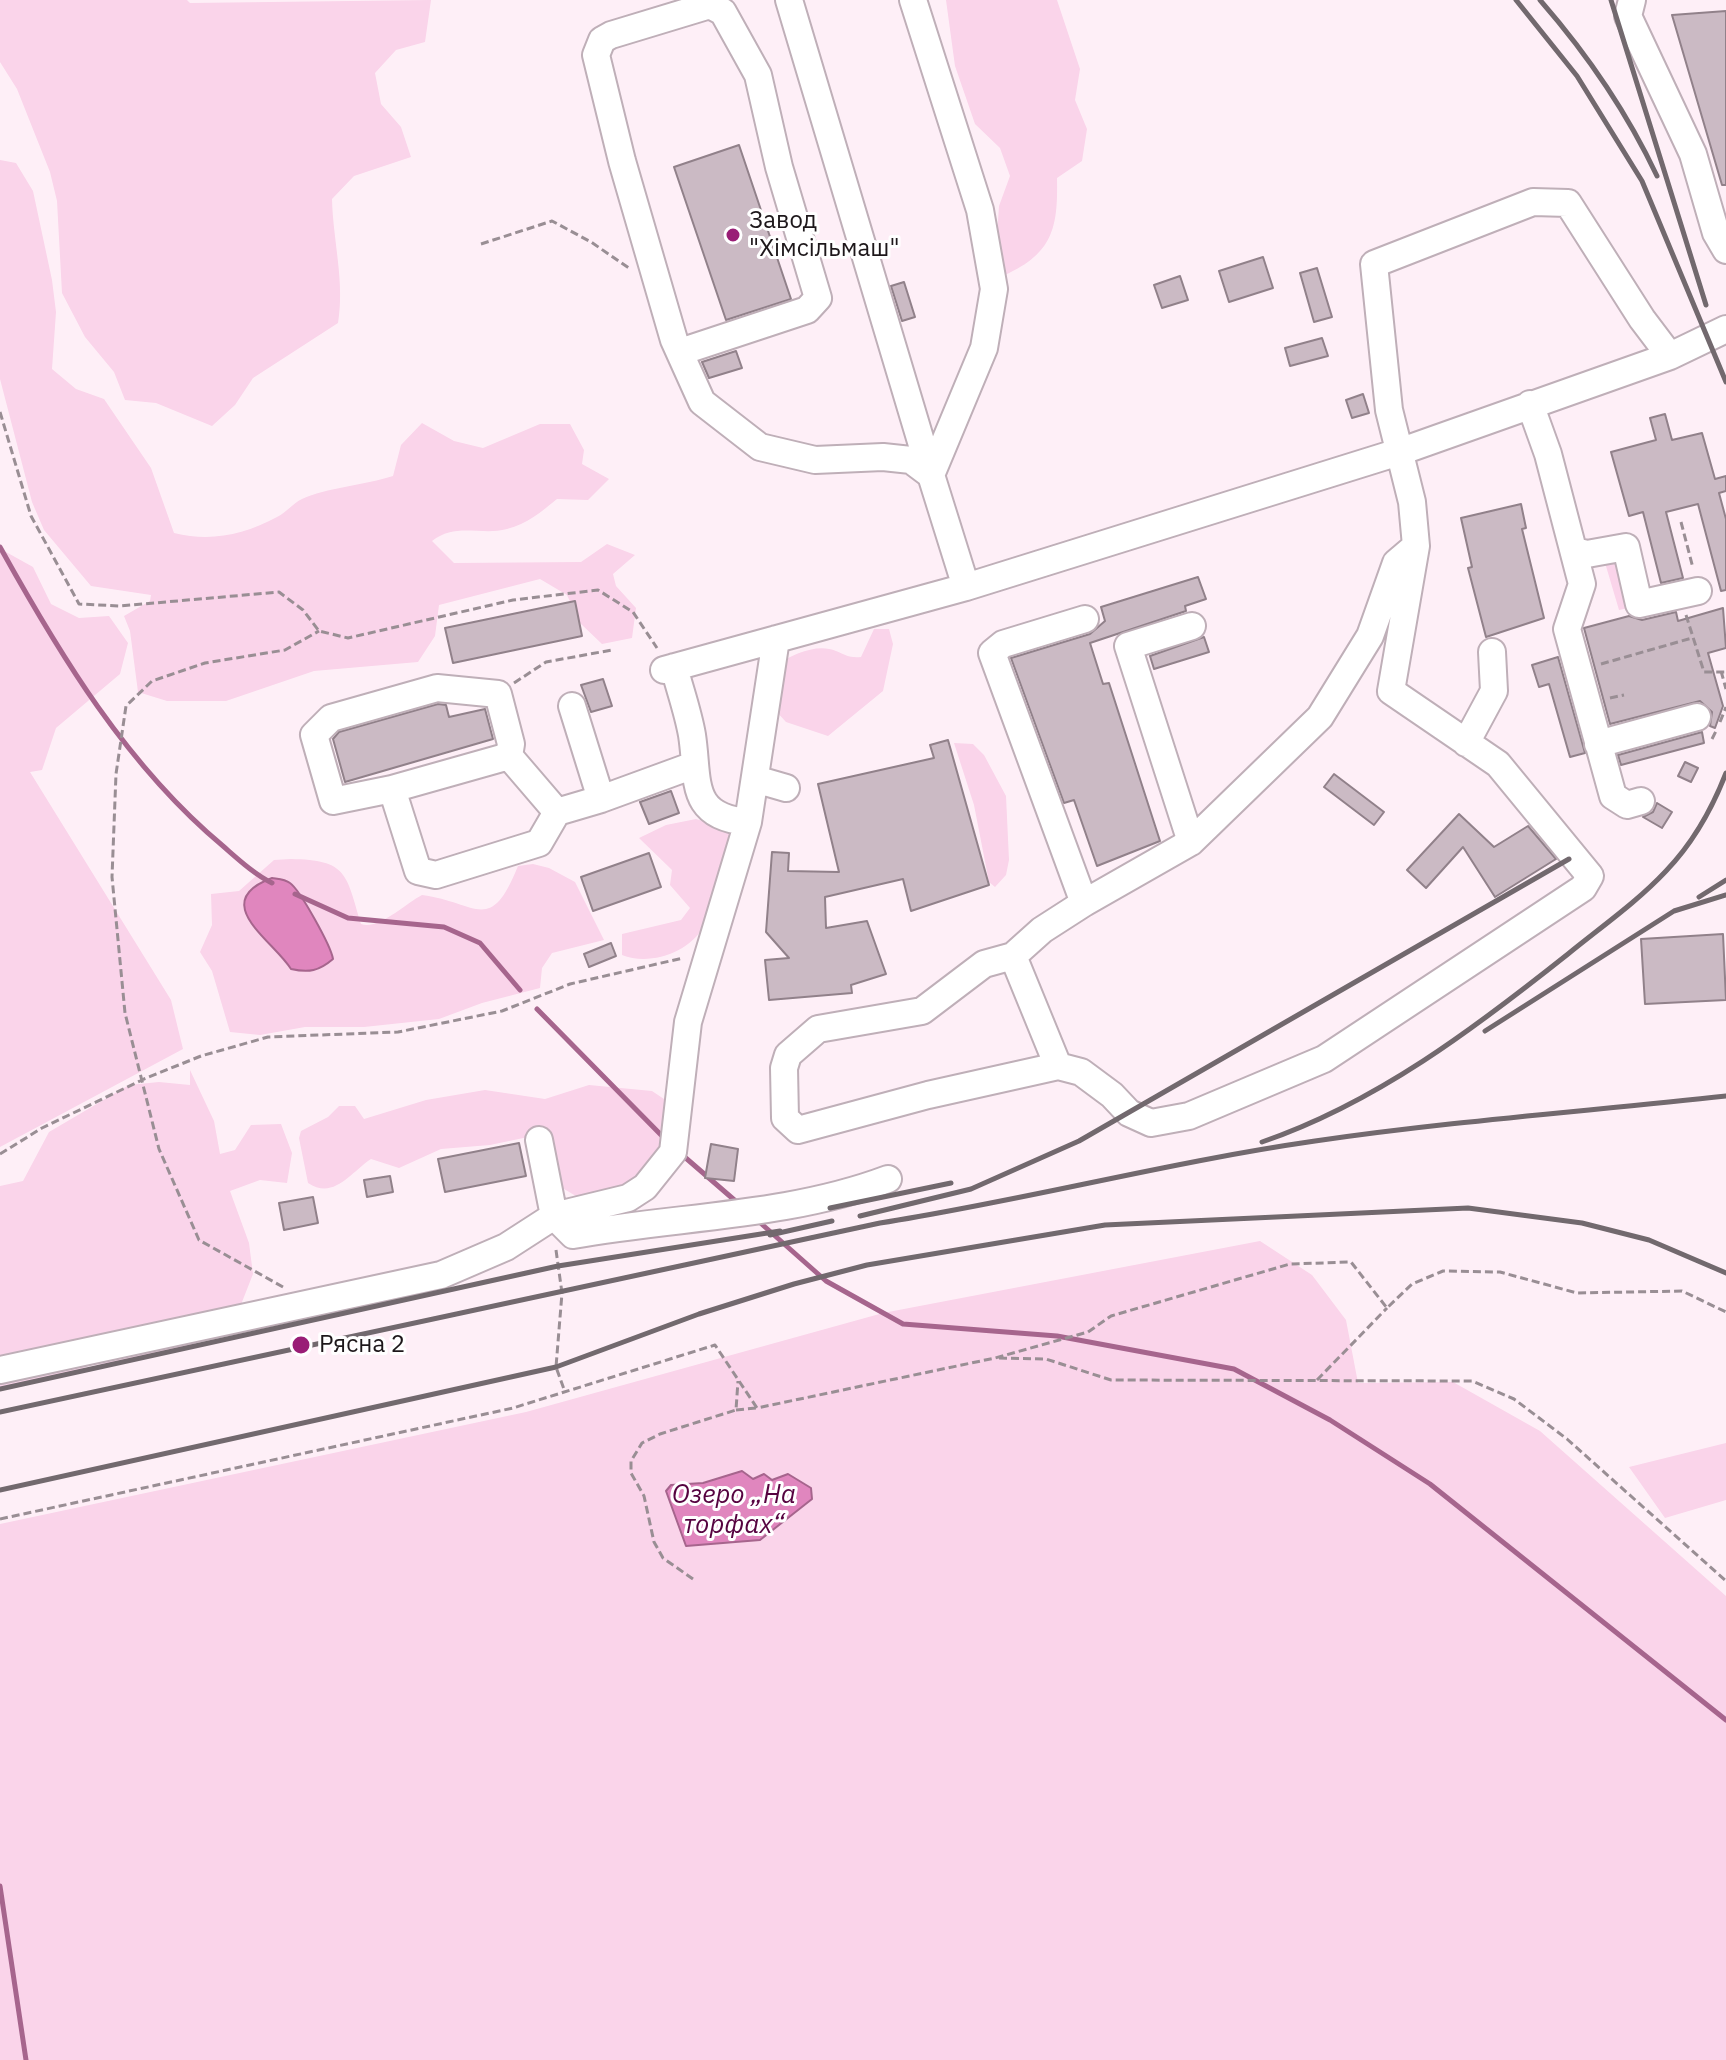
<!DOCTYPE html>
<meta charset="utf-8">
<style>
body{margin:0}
canvas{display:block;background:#feeff7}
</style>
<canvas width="1726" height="2060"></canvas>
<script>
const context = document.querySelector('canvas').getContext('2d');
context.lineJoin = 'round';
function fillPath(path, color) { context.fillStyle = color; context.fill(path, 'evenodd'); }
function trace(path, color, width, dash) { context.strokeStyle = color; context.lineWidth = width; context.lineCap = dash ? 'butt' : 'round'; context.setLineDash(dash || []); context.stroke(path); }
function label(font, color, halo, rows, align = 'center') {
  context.font = font + ' "IBM Plex Sans",sans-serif'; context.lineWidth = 6; context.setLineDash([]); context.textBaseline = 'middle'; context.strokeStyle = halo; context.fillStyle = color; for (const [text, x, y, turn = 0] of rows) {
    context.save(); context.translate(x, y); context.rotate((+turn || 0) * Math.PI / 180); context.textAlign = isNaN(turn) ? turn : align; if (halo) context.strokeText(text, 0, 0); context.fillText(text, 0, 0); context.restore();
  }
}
const green = new Path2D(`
 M0,0H187L190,3L431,0L425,42L396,50L375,73L381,104L401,127L411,157L354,176L332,199C333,241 345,282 338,323L253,378L235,405L212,426L156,403L125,400L114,372L85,337L62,293L57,201L50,172L17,89L0,62Z
 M946,0H1057L1080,69L1075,100L1087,129L1082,161L1057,178C1058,228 1053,253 1005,275L997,236L999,206L1010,176L1000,148L975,124L955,66Z
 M0,160L16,163L33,191L52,280L56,312L52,369L76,389L104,399L151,468L174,533C211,542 243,535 277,517C286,513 293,503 302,499C325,488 366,485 393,476L401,445L422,423L454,441L483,448L540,424H570L584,450L582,464L609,479L588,500L557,499C541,512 527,524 507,529C481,536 456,522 432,541L454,563L581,562L607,544L635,555L613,574L616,586L636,608L632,638L602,644L580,623L567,595L540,579L439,605L435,636L418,662L314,671L226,701H167L138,692L130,631L124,616L150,601L151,595L91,586L44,530L32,502L0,379Z
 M1612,548L1633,607L1619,610L1603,556Z
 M6,552L33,567L51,604L79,618L109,616L128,643L120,674L56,728L42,770L30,772L171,1000L183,1049L0,1147V553Z
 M874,629H889L893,644L883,691L828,736L786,722L775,710L778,664C793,654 818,643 836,651C846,655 849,658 861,657Z
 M954,743L973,744L984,755L1006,796L1009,860L1006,875L995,887L989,882L974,805Z
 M696,819L740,832C729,862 720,899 704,926C689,953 649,966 622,955V934L681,920L690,908L670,885L672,870L639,838L666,825Z
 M291,859C347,860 346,873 361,924C379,930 405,904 422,895C477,902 490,936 518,866L533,864L549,868L575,882L604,940L552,953L542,968L540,988L482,1003L439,1019L364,1027H305L260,1035L230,1032L212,971L200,952L212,925L211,894L239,891L274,860Z
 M190,1070L214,1121L220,1154L235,1150L251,1125L281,1124L292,1153L287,1183L260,1180L230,1191L249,1243L253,1274L242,1302V1334L211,1336L183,1349L122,1362L91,1365L62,1377L0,1391V1186L23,1181L49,1132L129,1085L159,1082L190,1085Z
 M589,1085L652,1091L664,1099L663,1163L654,1175L586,1202L559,1186L533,1136L490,1145L441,1149L399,1168L371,1159C350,1173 334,1200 308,1183L299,1138L301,1131L328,1117L339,1106H355L364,1119L426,1100L485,1090L545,1099Z
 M1260,1241L1312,1275L1346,1320L1358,1383L1453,1382L1540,1431L1726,1596V2060H0V1524L526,1412L883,1313Z
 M1726,1443V1500L1665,1518L1629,1467Z`);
const water = new Path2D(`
 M272,878C279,879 285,879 290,883C300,890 331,946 333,959C319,971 309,973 291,969C274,941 207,902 272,878Z
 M742,1471L753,1479L764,1474L772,1480L788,1474L811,1488L812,1499L760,1540L686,1546L666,1491L671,1485L703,1483Z`);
const stream = new Path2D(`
 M0,547C60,655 127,766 223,846C238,859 254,874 272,883
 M295,894L348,918L444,927L480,943L520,990
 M537,1009L667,1141
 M680,1153L739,1204
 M756,1219L826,1281L903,1324L1057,1336L1234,1369L1330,1420L1430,1484L1726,1720
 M0,1886L26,2060`);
const building = new Path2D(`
 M1726,11V185H1722L1672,15Z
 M739,145L791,299L726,320L674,167Z
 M1263,257L1273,288L1229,302L1219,271Z
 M1317,268L1332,317L1314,322L1300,273Z
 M1180,276L1188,300L1162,308L1154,285Z
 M904,282L915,317L902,321L891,286Z
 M1322,338L1328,356L1290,366L1285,348Z
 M736,351L742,368L709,378L702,362Z
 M1363,394L1369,413L1352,418L1346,400Z
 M1665,414L1672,440L1702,433L1715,479L1726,476V491L1719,493L1726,519V590L1721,591L1698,504L1666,512L1683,578L1661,583L1643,512L1629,516L1611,452L1656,440L1650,418Z
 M1521,504L1526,528L1522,529L1544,618L1486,637L1468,568L1472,567L1461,518Z
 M1198,577L1206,599L1185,606L1186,611L1090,643L1103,684L1109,683L1160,841L1097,866L1074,800L1064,803L1011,658L1090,634L1105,621L1101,607Z
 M575,601L582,636L453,663L445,628Z
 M1723,608L1726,648L1708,653L1723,706L1715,728L1710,726L1712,712L1700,701L1610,724L1584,628L1629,616L1642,620L1676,612L1678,621Z
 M1204,637L1209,652L1154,669L1150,656Z
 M1558,657L1585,753L1570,757L1549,684L1539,687L1532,665Z
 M603,679L612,706L591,712L581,685Z
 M438,704L446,705L449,717L485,709L493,739L345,782L333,739L339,732Z
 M1702,732L1704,743L1621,765L1618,755Z
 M948,740L989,885L911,911L903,879L825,897L826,928L867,921L886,974L851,985L852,993L769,1000L765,960L789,958L766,932L772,852L789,853L788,871L839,872L818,784L934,758L930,745Z
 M1685,762L1698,768L1691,782L1678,776Z
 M1334,774L1384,812L1374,825L1324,787Z
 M671,791L679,813L649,824L640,802Z
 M1657,803L1672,812L1662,828L1643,817L1653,812Z
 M1459,814L1494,847L1528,826L1556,859L1495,897L1463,847L1426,888L1407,870Z
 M649,853L661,887L593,911L581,877Z
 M1723,934L1726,1000L1645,1004L1641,939Z
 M611,943L616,956L589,967L584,954Z
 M519,1143L526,1176L445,1192L438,1159Z
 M711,1144L738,1149L734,1181L705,1178Z
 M390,1176L393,1192L367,1197L364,1180Z
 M313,1197L318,1223L284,1230L279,1203Z`);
const path = new Path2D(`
 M481,244L552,221L591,242L629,268
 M0,412L31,516L79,604L120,606L279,592L303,610L319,631L348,638L513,600L598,590L633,612L657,648
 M1681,522L1693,568
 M1686,615L1704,672H1726
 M1601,664L1692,638
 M1721,671L1726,689
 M514,683L546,662L612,650
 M1610,698L1624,695
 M1720,722L1726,707
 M1712,739L1717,729
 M0,1154L42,1128L144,1079L201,1056L268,1037L398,1032L502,1011L570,984L683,958
 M556,1250L562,1293L556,1367L565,1392
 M283,1287L199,1240L159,1149L125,1013L112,877L116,774L126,706L152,681L205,663L285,650L319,631
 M999,1358L1046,1359L1111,1380L1472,1381L1514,1399L1567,1439L1726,1581
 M1317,1380L1387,1308
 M736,1410L757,1408
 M0,1519L513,1408L715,1345L757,1408L995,1358L1088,1332L1111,1316L1290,1264L1351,1262L1387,1308L1412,1284L1443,1271L1500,1272L1577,1293L1682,1291L1726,1312
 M693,1579L663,1558L654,1542L644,1496L631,1473V1461L642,1443L660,1434L736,1410L738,1381`);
const minor = new Path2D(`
 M789,0L931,475
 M913,0L980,210L994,289L984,348L931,475L966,587L1402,451L1670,356L1726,329
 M1632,0L1628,16L1693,154L1716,233L1726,250
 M680,352L807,310L818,298L779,167L758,75L723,12L710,5L611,35L602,40L596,55L622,161L674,340L702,402L760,447L815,460L883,457L911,460L931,475
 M1530,404L1548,454L1582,584L1567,629L1613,796L1627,805L1641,801
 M1416,546L1396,563L1370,636L1320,717L1191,842L1084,903L1042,930L1013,956L1058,1066L1081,1072L1112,1095L1129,1113L1151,1123L1189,1116L1324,1059L1583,888L1590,876L1498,764L1391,691L1416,546L1412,502L1389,410L1374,264L1533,202L1568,203L1642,319L1670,356
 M1574,551L1587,554L1626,547L1639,604L1698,591
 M674,667C680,690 688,712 692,735C699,780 688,817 748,822
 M664,670L966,587
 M572,706L601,799L694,765
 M1466,743L1494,691L1492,652
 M1598,744L1697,717
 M755,779L786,788
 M392,789L333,801L314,735L331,718L437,688L498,694L511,744L509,756
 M557,812L509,756L392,789L418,871L436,875L539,843L557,812L601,799
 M1191,842L1128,646L1192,626
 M1084,903L992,653L1003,644L1085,619
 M1013,956L984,964L922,1011L818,1029L788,1055L784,1068L785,1118L798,1130L928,1095L1058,1066
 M539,1140L554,1216L628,1198L645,1187L673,1152L688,1022L748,822L776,639
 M0,1370L441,1275L506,1247L554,1216L573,1235C678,1216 787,1217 888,1179`);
const rail = new Path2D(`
 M1516,0L1577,76L1642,181L1726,382
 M1540,0C1588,55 1626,110 1657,176
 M1611,0L1706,305
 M1699,897L1726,880
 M1485,1031L1674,911L1726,895
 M1262,1142C1376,1103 1475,1028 1568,954C1601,927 1637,902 1666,871C1693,843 1712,809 1726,773
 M830,1208L951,1183
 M860,1216L971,1189L1079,1141L1569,859
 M770,1235L832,1221
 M0,1389L558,1266L780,1231
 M0,1412L880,1223C1026,1200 1169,1162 1315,1141C1452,1121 1589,1111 1726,1096
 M0,1490L556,1367L699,1314L794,1284L867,1265L1105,1225L1468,1208L1582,1223L1649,1240L1726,1273`);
const markers = [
 [733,235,8,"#991d76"],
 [301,1345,10,"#991d76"]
];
const poiNames = [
 ["Завод",749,221],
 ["\"Хімсільмаш\"",749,249],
 ["Рясна 2",319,1345]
];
const waterNames = [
 ["Озеро „На",734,1495],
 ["торфах“",734,1525]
];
fillPath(green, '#fad4ea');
fillPath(water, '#e086be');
trace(water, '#a6658d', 2);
trace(stream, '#a6658d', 5);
fillPath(building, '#cbbac4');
trace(building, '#91818a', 2);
trace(minor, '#bfafb8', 30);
trace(path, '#998e94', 3, [8, 4]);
trace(minor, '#fff', 26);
trace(rail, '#72696e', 5);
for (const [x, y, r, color] of markers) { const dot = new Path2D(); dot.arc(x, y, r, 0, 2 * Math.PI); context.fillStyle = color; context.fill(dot); trace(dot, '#fff', 3); }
label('24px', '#1d171a', '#fff', poiNames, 'left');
label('italic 26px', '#560340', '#fff', waterNames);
</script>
